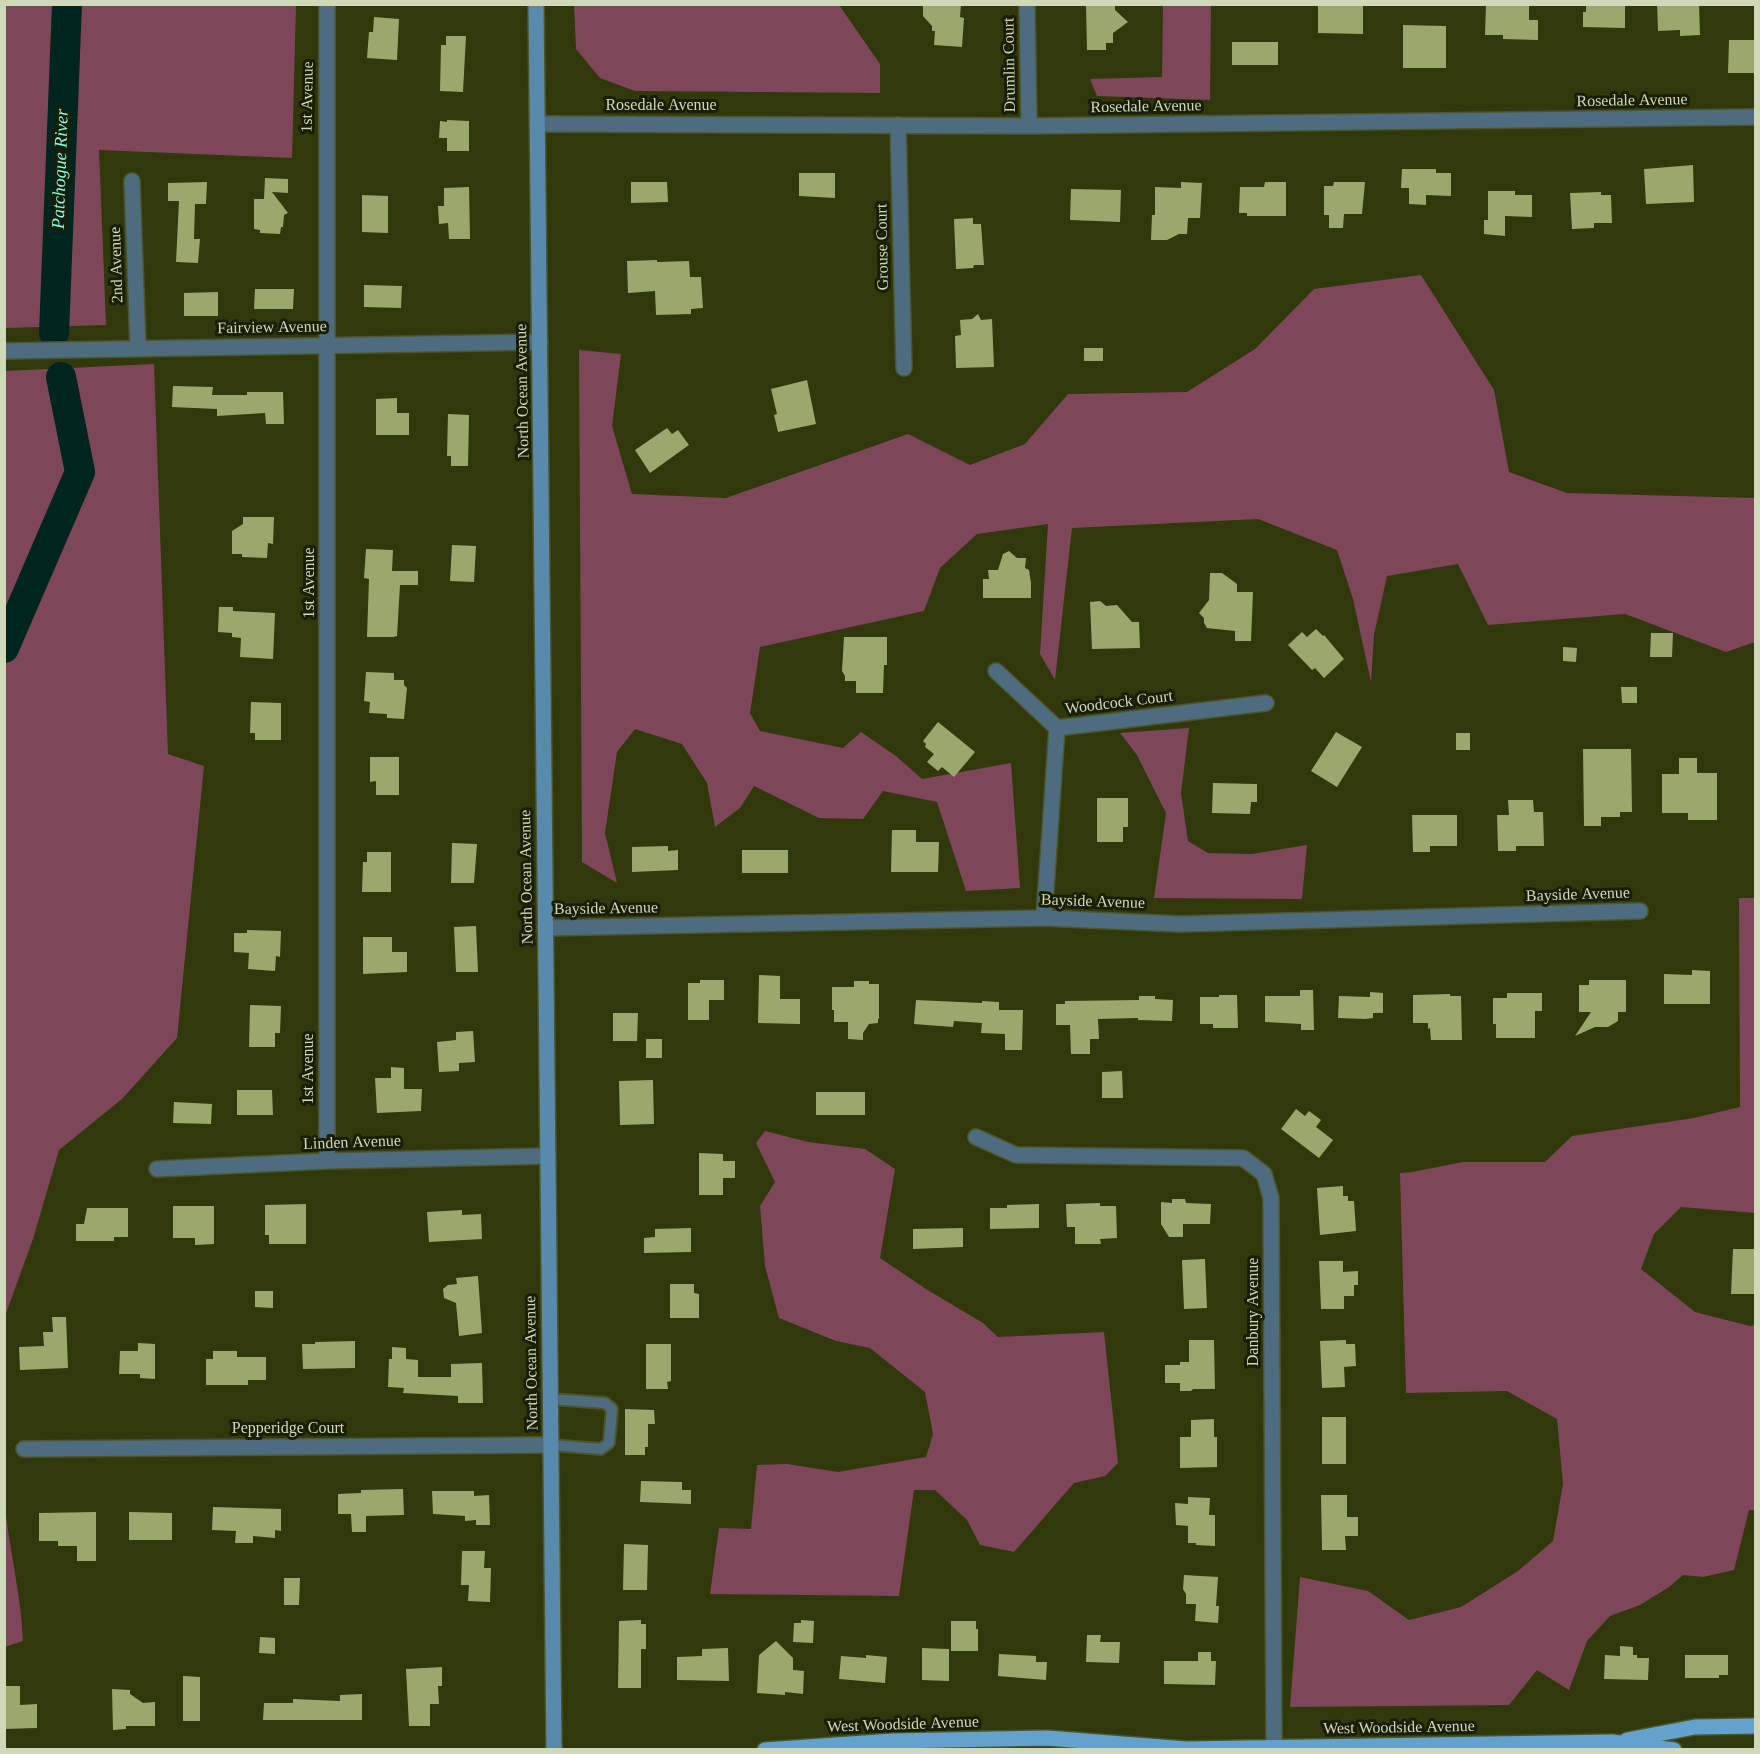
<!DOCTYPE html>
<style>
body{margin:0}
#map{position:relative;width:1760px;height:1754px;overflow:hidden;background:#30380c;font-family:"Times New Roman",serif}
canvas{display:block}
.frame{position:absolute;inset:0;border:6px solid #d0d8ba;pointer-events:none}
</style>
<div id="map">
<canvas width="1760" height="1754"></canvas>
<div class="frame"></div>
</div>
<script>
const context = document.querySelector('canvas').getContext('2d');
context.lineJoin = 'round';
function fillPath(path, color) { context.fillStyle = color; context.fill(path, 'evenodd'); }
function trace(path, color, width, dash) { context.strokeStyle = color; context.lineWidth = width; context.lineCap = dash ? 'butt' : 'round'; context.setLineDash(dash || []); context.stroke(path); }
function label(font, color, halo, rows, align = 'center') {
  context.font = font + ' "Times New Roman",serif'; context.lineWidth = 6; context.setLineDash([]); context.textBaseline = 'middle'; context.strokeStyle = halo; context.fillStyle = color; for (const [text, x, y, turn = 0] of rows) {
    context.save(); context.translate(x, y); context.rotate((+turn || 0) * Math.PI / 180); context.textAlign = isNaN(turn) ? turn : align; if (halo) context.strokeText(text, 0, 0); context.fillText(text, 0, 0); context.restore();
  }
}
const green = new Path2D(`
 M4,5H296L292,158L99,150L106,325L5,328Z
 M574,5H839L880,64V93L635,91L600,78L576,49Z
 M1163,5H1211L1210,100L1097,96L1090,79L1162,77Z
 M1421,275L1494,390L1509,472L1567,493L1755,498V642L1726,652L1625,614L1488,625L1458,564L1387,576L1374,635L1371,682L1353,599L1337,550L1258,519L1072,528L1055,680L1040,654L1048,524L977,534L940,568L924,611L760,647L750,713L760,731L843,748L861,732L896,756L922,779L1011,763L1020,888L966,891L937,802L883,791L863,819L819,818L754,786L740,808L715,827L707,783L682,744L635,729L617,752L605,833L617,883L582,862L579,350L621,354L612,426L632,494L726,498L908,434L970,465L1025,444L1068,394L1187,392L1255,349L1314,289Z
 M154,364L168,754L204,766L177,1038L122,1099L59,1150L33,1239L5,1316V371Z
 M1189,728L1181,793L1188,841L1208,853L1252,854L1307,845L1302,899L1154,898L1166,813L1137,755L1120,733Z
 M1739,898H1755V1213L1681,1207L1654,1234L1641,1269L1695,1312L1750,1326L1755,1325V1510H1749L1734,1570L1703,1577L1683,1575L1669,1587L1640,1605L1610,1616L1587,1641L1569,1690L1537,1670L1509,1705L1290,1707L1300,1577L1368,1591L1409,1620L1461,1607L1518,1571L1553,1541L1563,1484L1557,1419L1507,1391L1406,1393L1400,1173L1412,1172L1463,1162H1545L1572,1136L1694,1118L1740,1107Z
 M765,1131L808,1142L865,1149L895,1169L880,1258L926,1289L983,1323L998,1337L1104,1332L1118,1463L1105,1476L1074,1483L1014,1552L980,1545L967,1520L935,1490H914L899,1596L710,1594L719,1528L751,1529L757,1465L787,1464L838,1472L926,1457L933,1434L925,1392L870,1348L836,1341L779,1318L765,1266L760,1206L775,1182L756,1143Z
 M4,1496C8,1545 21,1592 23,1641L5,1647Z`);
const river = new Path2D(`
 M54,333L67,4
 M4,648L80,472L61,377`);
const building = new Path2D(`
 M923,4H961L960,17L964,18L962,47L934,45L935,31H932V26L923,16Z
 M1086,4H1115V10L1128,22L1113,33V43H1106V50H1087Z
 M1486,4H1529V20H1538V40L1503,39V35H1485Z
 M1586,4H1625V28L1583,27V12H1586Z
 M1657,4H1699L1700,35L1680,36V30L1658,31Z
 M1318,5H1363V34L1318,33Z
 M374,17L399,19L397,60L367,58L369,32H373Z
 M1403,25L1446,26V68H1403Z
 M446,36H466L463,92L440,91L441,45H446Z
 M1729,40H1755V73H1728Z
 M1232,42H1278V65H1232Z
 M447,120L469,121V151H447V138H439L440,121L447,122Z
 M1693,165L1694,202L1646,204L1644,169Z
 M1402,169H1436V173H1451V196L1426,195V205L1409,204V188H1401Z
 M799,173H835V198L799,196Z
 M265,178L288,179V193L272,192L288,213L284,215L283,227H281L280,234L260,233V230L254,229V199H264Z
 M207,182L206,204H195L194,239H200L198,263L176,262L179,201H168V183Z
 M631,182H667L668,202L631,203Z
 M1181,182L1202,183L1200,218H1188L1187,234H1179L1167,240H1151L1152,215H1155V187L1181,188Z
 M1265,182H1286V216H1247V213H1239L1240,187H1264Z
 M1334,182H1365L1362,214H1344L1343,228H1329V215H1324V186H1333Z
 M469,187L470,239H449L448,223L439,224L438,206H444V188Z
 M1071,189L1121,190L1120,222L1070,220Z
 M1488,191H1515V195H1532V217L1505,216V236L1484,234V220H1488Z
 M1601,192V195H1611L1612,223H1594V228L1572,229L1570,193Z
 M362,195L388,196V233L362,232Z
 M973,218V224H981L984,265H974L973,268L956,269L954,219Z
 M657,260V262L689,261L690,277H701L703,308L691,309V314L656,315L655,291L628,293L627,261Z
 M364,285L402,286L401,308L364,307Z
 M255,289H294L293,309H254Z
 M218,292V316H184V293Z
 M978,314L981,320L992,319L994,367L956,368L955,336L961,335L960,320L972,319Z
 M1084,348H1103V361H1084Z
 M807,380L816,424L778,432L774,415L777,414L771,389Z
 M173,386L213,387L212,395H247V392H283L284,424H266L265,413L217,416V409L172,407Z
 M397,398V413H409V435H376V399Z
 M448,414L469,415L468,466H451V456H447Z
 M667,428L672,434L678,430L689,445L650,473L635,450Z
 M243,517H274L273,544L268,543L267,558L242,557V554H232V531L243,524Z
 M452,545L476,546L474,582L450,581Z
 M366,549L393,550L392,571H418V585H400L397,636L393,637H367L369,579L364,578Z
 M1009,551L1017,558H1026L1025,568L1029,570L1031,583V598H983V579H989L988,570H998L1003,554Z
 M1210,573H1222L1237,584V592H1253L1251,641H1235V631L1207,628L1204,623V618L1199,613L1209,600Z
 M1100,601L1106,606L1117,605L1132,622H1139L1140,648L1092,649L1090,602Z
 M219,607H233V611L275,613L273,659L240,657L241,638L232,637V633L218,632Z
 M1316,629L1323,636L1324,635L1344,659L1324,678L1315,668L1312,670L1288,645L1302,632L1307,637Z
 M1651,633H1673L1672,657H1650Z
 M844,637H887V665H884L883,693H856V681H845V676L842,671Z
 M1563,647L1577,648L1576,662L1563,661Z
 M366,672L394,673V680H404V685L407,688L404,719L387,718V714L369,713L370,702L364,701Z
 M1621,687H1637V703H1622Z
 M251,702L281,703V740H255V733H250Z
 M938,722L975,752L954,777L942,767L938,771L927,762L934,754L925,747L926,744L923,741Z
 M1336,732L1362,747L1337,787L1311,771Z
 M1456,733H1470V750H1456Z
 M1583,749H1631L1632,812H1620V817H1601V826H1584Z
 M370,757H399V795H376V781L370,782Z
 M1679,758H1697V773H1717V820H1688V813H1662V774H1679Z
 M1213,783L1257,784V802H1251L1250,814L1212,813Z
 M1097,798H1128V827H1123V842H1097Z
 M1508,800H1533L1534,812H1543L1544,846H1516V851H1498L1497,815H1509Z
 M1412,815H1457V846H1430V852H1413Z
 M892,830H916V842H939L938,872H891Z
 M452,843L477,844L474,883H451Z
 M668,846V851L678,850V870L632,872V847Z
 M742,850H788V873H742Z
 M367,852H391V892H362L363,862H367Z
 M476,926L478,972H456L454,927Z
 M247,930L281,931L280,957L276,956L275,971L248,969L249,953L234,952V933H247Z
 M363,937H392V952H407V972L363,974Z
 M1692,970L1710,971V1004H1664V974L1692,975Z
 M759,975L780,976V999H800V1024L758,1023Z
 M700,980H724V1000H709V1020H688V983H700Z
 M1589,980H1626V1012H1618V1021L1608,1027H1595L1575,1036L1591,1012H1579V985H1589Z
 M854,981H869V984H879V1019H878V1023L869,1024L863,1033V1040L848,1039V1022H834V1010H832V987H854Z
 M1300,990H1313L1314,1030H1301V1024L1265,1022V996H1300Z
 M1370,992L1383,993V1013H1373V1018L1365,1019L1338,1018L1339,996L1370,997Z
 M1507,993H1542V1011H1535V1038H1496V1024H1493V998H1507Z
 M1450,994V996H1461L1462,1040H1431L1430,1028L1428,1029V1023H1413V995Z
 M1219,995H1237L1238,1028H1213V1024H1200V997H1219Z
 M1139,996H1155V999L1173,1000L1172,1021L1138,1020V1018L1098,1019L1099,1039H1090V1054H1071L1070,1025H1056V1004H1065V1001L1139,1000Z
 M916,1000L982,1003V1001L999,1002V1010H1023L1022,1050H1005V1034L981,1033L982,1023L954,1021L953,1027L914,1024Z
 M250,1005L281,1006L280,1033H275V1047H249Z
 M613,1013H638L637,1041H613Z
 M473,1031L475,1062L459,1063V1071L439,1072L437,1042L456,1040V1032Z
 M646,1039H662V1058H646Z
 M391,1067L404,1068V1089H422L421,1111L377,1113L375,1078H391Z
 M1122,1071L1123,1098H1102V1072Z
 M653,1080L654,1124L620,1125L619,1081Z
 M237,1090H272L273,1115H237Z
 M816,1092H865V1115H816Z
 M174,1102L212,1104L211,1124L173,1123Z
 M1296,1109L1305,1116L1309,1111L1321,1120L1316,1127L1333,1140L1319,1158L1281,1129Z
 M699,1153L723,1154V1161H735V1178H723V1195H699Z
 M1343,1186V1196H1348V1201H1354L1356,1231L1320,1235L1317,1188Z
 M1172,1199H1185L1186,1203L1211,1204L1210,1224H1183V1237H1169L1161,1224V1202L1172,1203Z
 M1100,1203V1206H1116L1117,1238L1100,1239L1101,1244H1075V1227H1067L1066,1204Z
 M306,1204V1244H269V1235H265V1205Z
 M1039,1204V1228L990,1229V1208H1007V1205Z
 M173,1206H214V1244L195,1245V1238H173Z
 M87,1208H128V1237H114V1241H76V1224H84Z
 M462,1210V1215L481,1214L482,1239L429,1242L427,1212Z
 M691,1228V1252L644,1253V1238L655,1237V1229Z
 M963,1228V1247L913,1249V1229Z
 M1733,1249H1755V1294H1731Z
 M1205,1259L1207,1308L1184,1309L1182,1260Z
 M1319,1261H1343V1272L1358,1271V1285H1354V1296H1344V1309H1321Z
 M478,1276L482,1333L459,1336L456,1303L444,1298L443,1289L448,1285L457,1284L456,1278Z
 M670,1284H694V1293L699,1294V1318H670Z
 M255,1291H273V1308L255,1307Z
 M52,1317H66L68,1368L20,1370L19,1347L44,1346L43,1332H53Z
 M1189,1340H1214L1215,1389H1193L1191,1391H1180V1383H1165V1365H1180V1362H1189Z
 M1346,1340V1344H1355L1356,1366L1344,1367L1345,1387L1322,1388L1320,1341Z
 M355,1341V1368L303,1369L302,1344H315V1342Z
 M138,1343L155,1344V1379L140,1378V1374H119L120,1351H138Z
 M646,1344H671V1381L667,1382L668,1389H646Z
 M392,1347L406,1348V1359L418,1360V1377H451V1364L482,1363L483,1403H458V1396L403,1393L404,1388L388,1387L389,1359H392Z
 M213,1351H237V1357H266V1380H248V1385H206V1359H213Z
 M625,1409L654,1410L655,1424H648V1447H645V1455H625Z
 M1322,1417H1346V1464H1322Z
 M1214,1419V1437H1217V1467L1180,1468V1437H1191V1420Z
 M641,1481L682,1482V1490H691V1504L640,1502Z
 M403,1489L404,1515L366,1516V1532H352L351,1514H338V1494L361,1493V1490Z
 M432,1491H474V1496L489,1495L490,1525H476V1520L465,1521V1516L433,1514Z
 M1321,1495H1347V1517H1358V1536H1345L1346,1550H1322Z
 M1188,1497L1210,1498L1209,1515H1215V1546L1196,1545V1543H1188V1526L1176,1525L1175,1503L1188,1504Z
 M213,1507L281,1509V1531L275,1530V1538L253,1536V1543H235L236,1531L212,1530Z
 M96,1512V1561H77V1546H58V1541H39V1513Z
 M129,1512L172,1513V1540H129Z
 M624,1544L648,1545L647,1590H623Z
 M462,1551H485L484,1568H491L490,1602L468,1601L469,1585H461Z
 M1184,1575L1218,1577L1216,1606H1219L1218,1623L1195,1621L1196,1604H1186V1594L1183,1589Z
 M284,1578H300L299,1605H284Z
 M641,1620V1624H646V1649H641V1688H618L619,1621Z
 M801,1620L814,1621L813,1643L793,1642L794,1623H801Z
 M951,1621H976V1629H978V1651H951Z
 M1087,1635H1101L1100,1642H1120L1119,1663L1086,1662Z
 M260,1637L275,1638V1654L259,1653Z
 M776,1641L793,1658V1670L804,1671L803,1694L785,1692V1695L757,1693L759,1655Z
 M1620,1646L1633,1647V1655H1637V1658H1649L1648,1680L1604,1679L1605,1655L1620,1656Z
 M728,1648L729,1681L677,1680V1657L702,1656V1649Z
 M922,1648L949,1649V1681L922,1680Z
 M1198,1652H1211V1661H1216L1215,1685L1164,1684V1661H1198Z
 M999,1654L1036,1656V1662H1047L1046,1680L998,1676Z
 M866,1655L887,1657L885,1683L839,1679L841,1656L866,1658Z
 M1685,1655H1728V1675H1719V1678H1685Z
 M442,1667V1686H438L439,1704H430V1726H409L406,1669Z
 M183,1676L200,1677V1721H183Z
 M4,1686H20V1705L37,1704V1728L4,1729Z
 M112,1689L130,1690V1694L143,1703L155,1702V1726H126V1729L113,1730Z
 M362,1694V1720H263L264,1703H293V1699L340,1701V1695Z`);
const lane = new Path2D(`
 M551,1399L605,1403L612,1409L609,1443L601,1449L551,1445`);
const street = new Path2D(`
 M1027,4L1029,126
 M538,124L1029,126L1756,117
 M898,125L904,368
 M132,181L138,348
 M4,351L540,342
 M996,671L1057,728
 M1057,728L1266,703
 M1044,918L1057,728
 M545,928L1044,918L1180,924L1640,911
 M976,1137L1016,1155L1243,1158L1264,1174L1271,1198L1274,1748
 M327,1161V4
 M157,1169L327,1161L548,1156
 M24,1449L551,1445`);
const secondary = new Path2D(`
 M536,4L554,1750`);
const primary = new Path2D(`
 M1627,1740L1695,1727L1756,1726
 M765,1750L893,1741L1047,1738L1186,1749L1612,1742L1674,1750`);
const streetNames = [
 ["Drumlin Court",1010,65,-91],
 ["1st Avenue",308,97,-89],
 ["Rosedale Avenue",1632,101,-1],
 ["Rosedale Avenue",661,106],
 ["Rosedale Avenue",1146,107,-1],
 ["Grouse Court",883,247,-91],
 ["2nd Avenue",117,265,-92],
 ["Fairview Avenue",272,328,-1],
 ["North Ocean Avenue",523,391,-91],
 ["1st Avenue",310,583,-90],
 ["Woodcock Court",1119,703,-7],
 ["North Ocean Avenue",527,877,-91],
 ["Bayside Avenue",1578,895,-2],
 ["Bayside Avenue",1093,902,2],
 ["Bayside Avenue",606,909,-1],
 ["1st Avenue",309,1069,-90],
 ["Linden Avenue",352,1143,-2],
 ["Danbury Avenue",1254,1312,-90],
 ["North Ocean Avenue",532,1363,-91],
 ["Pepperidge Court",288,1429],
 ["West Woodside Avenue",903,1725,-2],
 ["West Woodside Avenue",1399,1728,-1]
];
const waterNames = [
 ["Patchogue River",61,169,-88]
];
fillPath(green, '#7d4759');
trace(river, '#00241e', 30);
fillPath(building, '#9aa86e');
trace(lane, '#4d552b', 14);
trace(street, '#4d552b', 18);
trace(secondary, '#4d552b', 18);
trace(primary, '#4d552b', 18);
trace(lane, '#4e6c80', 10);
trace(street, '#4e6c80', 15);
trace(secondary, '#5a8aab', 15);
trace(primary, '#62a2cc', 15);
label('16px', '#d0d8ba', '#191e07', streetNames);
label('italic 18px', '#8bfce6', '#191e07', waterNames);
</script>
